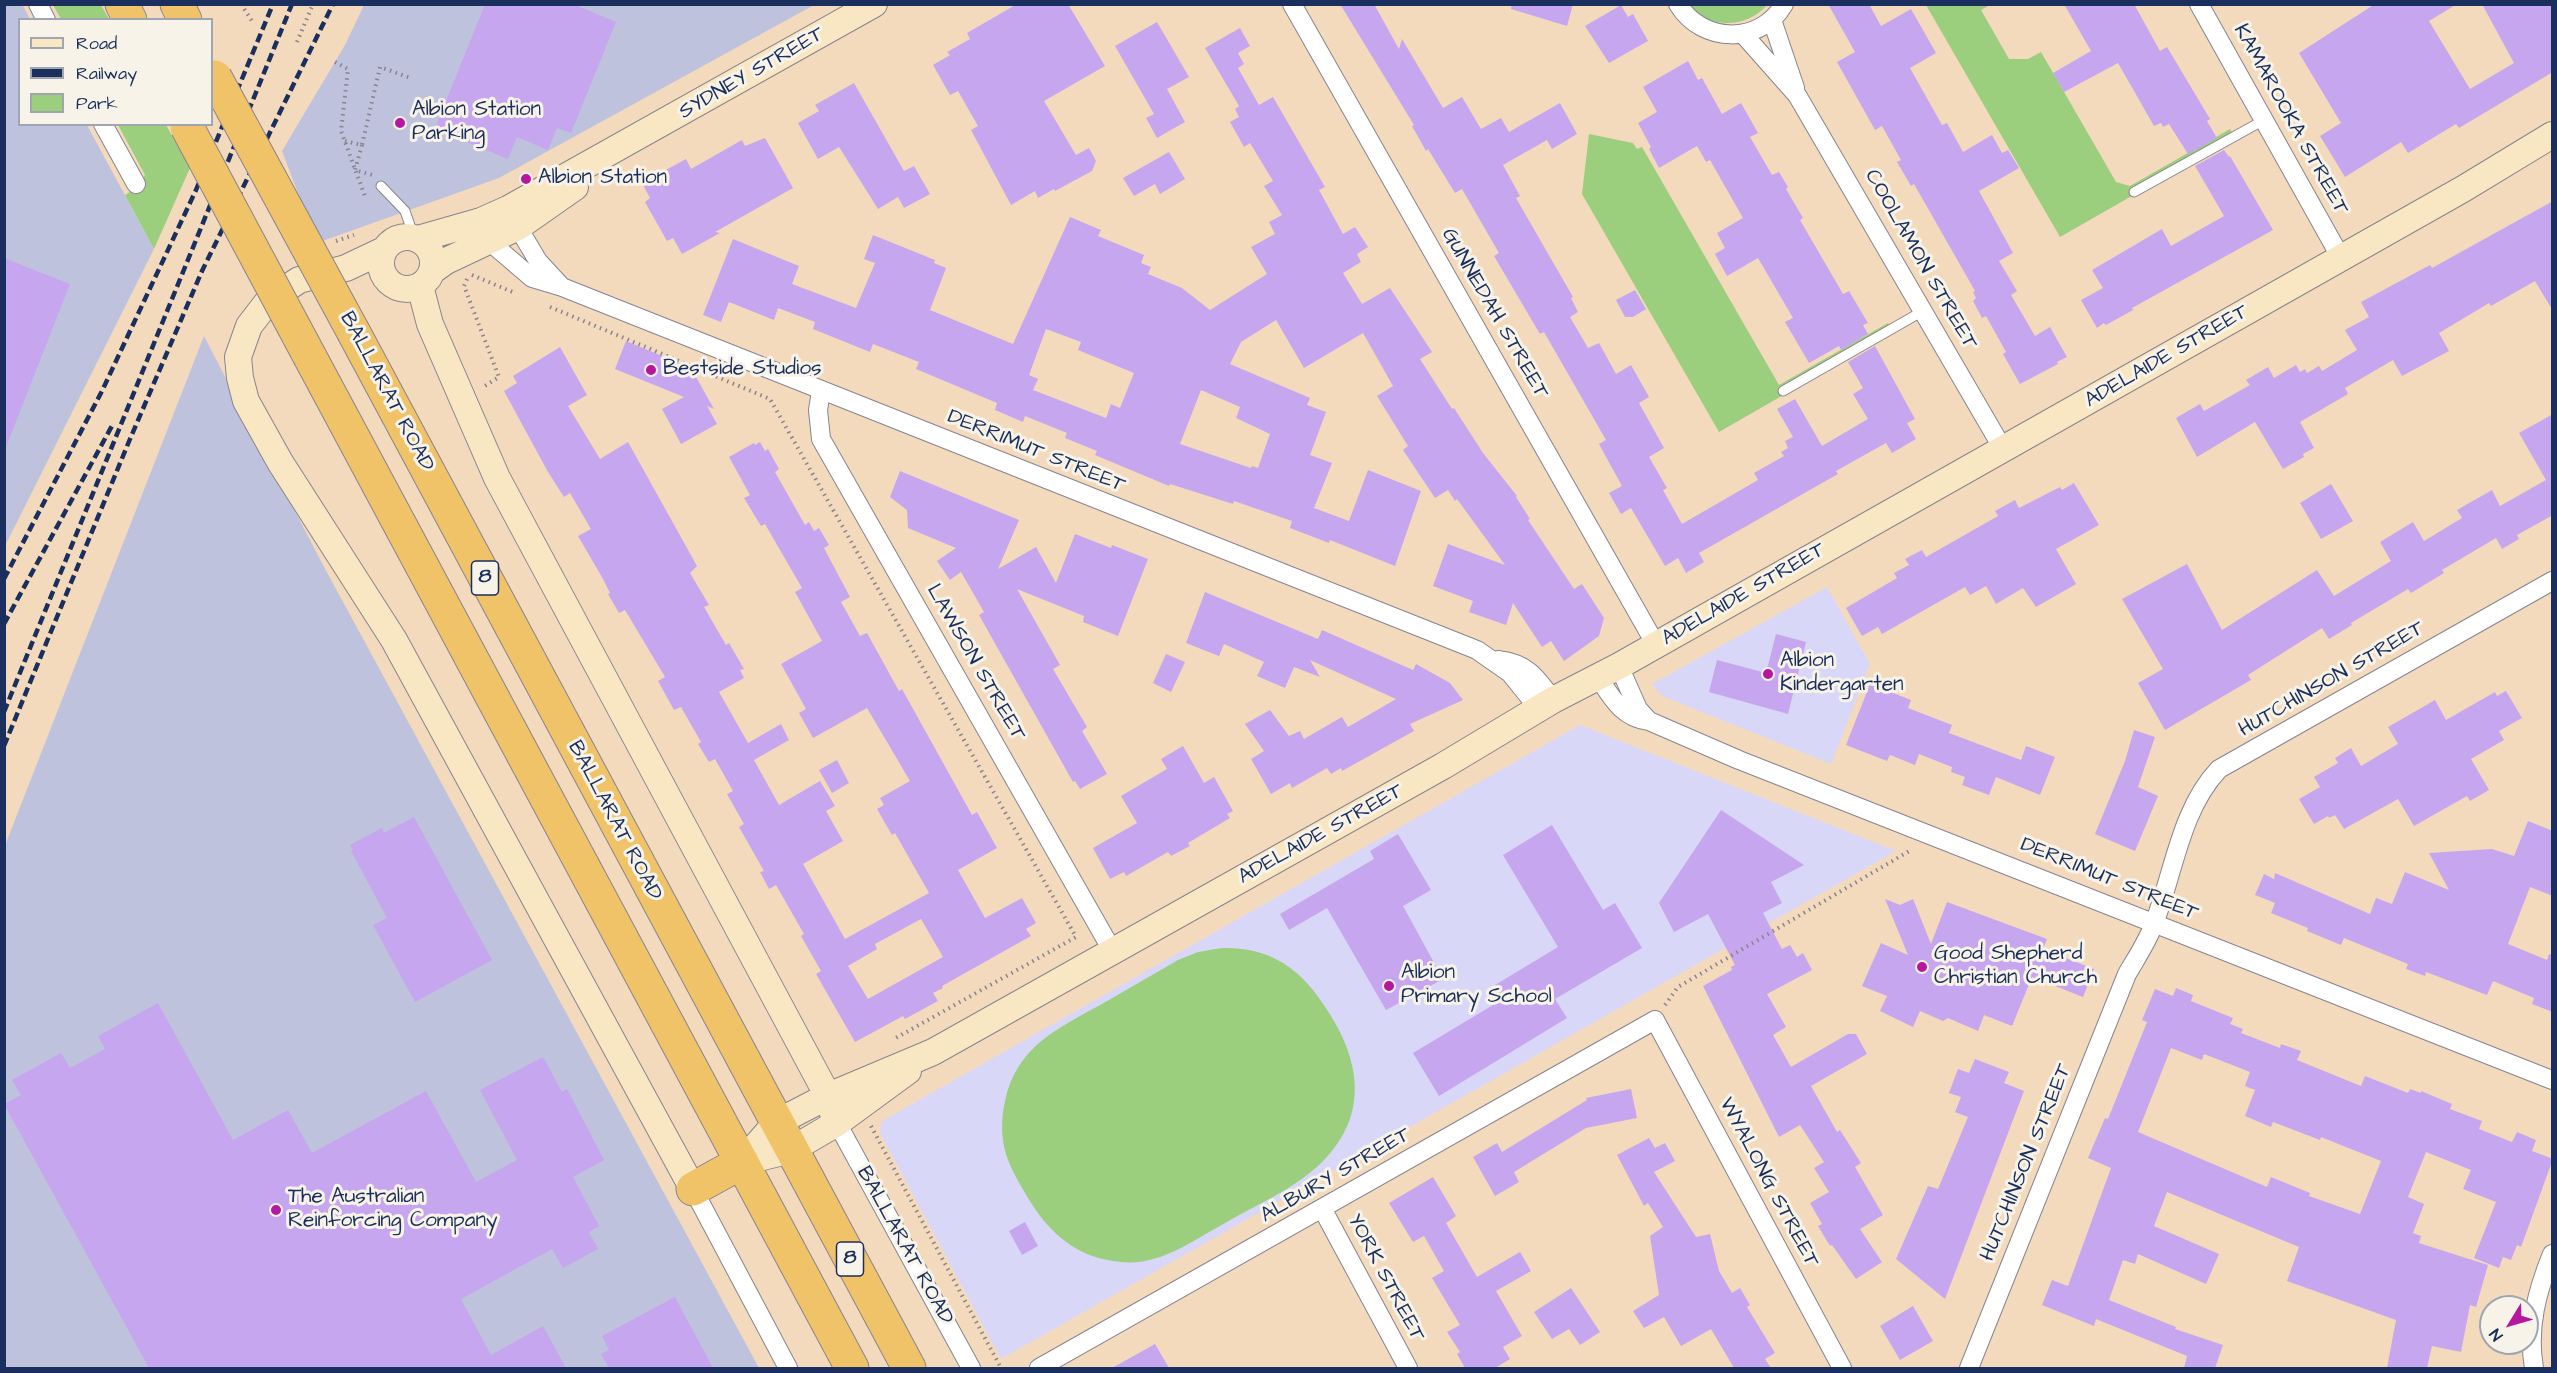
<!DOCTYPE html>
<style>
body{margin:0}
#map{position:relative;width:2557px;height:1373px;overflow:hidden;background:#f4dabd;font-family:"Architects Daughter",sans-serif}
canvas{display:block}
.frame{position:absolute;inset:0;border:6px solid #1b2f5e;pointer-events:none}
.legend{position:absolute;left:18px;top:18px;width:195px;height:108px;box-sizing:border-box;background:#f7f3e8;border:2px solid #9fa5b1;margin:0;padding:8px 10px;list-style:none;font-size:18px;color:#1b2f5e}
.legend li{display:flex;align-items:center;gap:12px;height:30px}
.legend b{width:30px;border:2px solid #9fa5b1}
.north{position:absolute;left:2479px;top:1295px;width:60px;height:60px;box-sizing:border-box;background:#f7f3e8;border:2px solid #9fa5b1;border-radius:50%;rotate:233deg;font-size:16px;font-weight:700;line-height:24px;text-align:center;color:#1b2f5e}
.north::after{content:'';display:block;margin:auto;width:21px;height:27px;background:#b5179e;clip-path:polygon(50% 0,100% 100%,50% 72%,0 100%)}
</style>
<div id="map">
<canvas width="2557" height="1373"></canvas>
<div class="frame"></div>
<ul class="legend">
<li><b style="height:8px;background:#f9e7c3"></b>Road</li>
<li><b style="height:8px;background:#1b2f5e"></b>Railway</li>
<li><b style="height:16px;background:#9bce7d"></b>Park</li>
</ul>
<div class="north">N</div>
</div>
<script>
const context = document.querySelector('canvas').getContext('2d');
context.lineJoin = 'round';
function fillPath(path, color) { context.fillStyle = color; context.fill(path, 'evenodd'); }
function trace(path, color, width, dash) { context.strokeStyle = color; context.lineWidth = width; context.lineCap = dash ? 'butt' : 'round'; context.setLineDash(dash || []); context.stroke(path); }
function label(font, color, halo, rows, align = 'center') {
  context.font = font + ' "Architects Daughter",sans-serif'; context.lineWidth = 6; context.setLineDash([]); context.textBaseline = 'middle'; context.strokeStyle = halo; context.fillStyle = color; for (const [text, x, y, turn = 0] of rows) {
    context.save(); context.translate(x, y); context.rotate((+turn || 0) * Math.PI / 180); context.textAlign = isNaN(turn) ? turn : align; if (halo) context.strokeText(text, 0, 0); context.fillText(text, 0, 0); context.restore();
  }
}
const built = new Path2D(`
 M1827,587L1870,664L1831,764L1662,696L1652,684Z
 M1580,725L1896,851L1001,1359L880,1133L882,1121Z`);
const industrial = new Path2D(`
 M22,4L30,19L20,20V124L87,125L154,249L5,546L4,5Z
 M364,5H814L499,178L317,243L282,151L345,45Z
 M204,336L323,565L759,1368H5L4,848Z`);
const green = new Path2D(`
 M53,5H101L109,19H61Z
 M1688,5H1767C1746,29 1709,29 1688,5Z
 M1926,5H1990L1981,10L2009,59H2028L2041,52L2116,182L2130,186L2230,129L2235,137L2060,237Z
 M118,125H166L190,168L154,249L125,195L135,189L145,175Z
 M1589,134L1633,143L1637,149L1642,147L1779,385L1888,323L1893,332L1719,432L1582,194Z
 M1222,948C1278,947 1307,975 1334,1021C1356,1059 1365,1102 1339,1141C1314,1181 1265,1200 1225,1223C1192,1241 1160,1266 1121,1262C1077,1258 1050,1234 1028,1198C1020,1184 1011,1170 1006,1154C1001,1137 1001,1118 1005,1101C1017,1046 1057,1029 1102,1004C1127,989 1153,975 1178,960L1198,952Z`);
const building = new Path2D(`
 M485,4H573L616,22L571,133L557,128L548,150L517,137L508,159L450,135L451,132L436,126Z
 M1017,4H1068L1105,66L1044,101L1076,155L1089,148L1096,161L1092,171L1055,191L1054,189L1038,198L1035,191L1011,205L971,130L978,126L958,91L950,95L933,65L950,55L947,52L970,39L967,33Z
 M1340,4H1374L1399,49L1402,39L1443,108L1462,97L1481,129L1501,118L1509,132L1560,103L1577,134L1552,149L1547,140L1503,165L1520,196L1516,198L1573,297L1571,298L1578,312L1570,317L1588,348L1599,343L1616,374L1631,365L1649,397L1639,403L1664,448L1649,457L1667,488L1663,490L1682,524L1758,480L1754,473L1784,456L1781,452L1788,448L1785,441L1793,437L1777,409L1795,399L1822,446L1868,419L1853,394L1863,388L1848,362L1875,346L1915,419L1907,423L1916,439L1892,453L1886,443L1836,471L1838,474L1699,553L1704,562L1686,573L1678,558L1665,566L1631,508L1621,514L1609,493L1622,486L1599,444L1606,440L1544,332L1540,334L1494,256L1499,253L1462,189L1455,193L1428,149L1426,151L1412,126L1414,125Z
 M1512,4H1573L1567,26L1511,9Z
 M1828,4H1869L1881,26L1911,9L1936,53L1910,68L1942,125L1947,123L1963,152L1992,135L2002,153L2008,150L2019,168L1979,191L2013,253L1999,261L2017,291L2011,295L2035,336L2050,327L2067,357L2057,362L2058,364L2020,384L2003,354L2006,352L1986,316L1982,318L1973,301L1976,298L1973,292L1975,291L1914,184L1911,186L1897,162L1901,160L1882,126L1875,130L1837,62L1855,52Z
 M2064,4H2134L2160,51L2167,47L2210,119L2207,121L2217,138L2188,154L2169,124L2163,127L2161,123L2154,126L2118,63L2064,92L2053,73L2091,51Z
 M2375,4H2457L2429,21L2470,89L2514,63L2482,4H2553V72L2459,128L2456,124L2408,153L2401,142L2345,177L2320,136L2341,123L2299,53Z
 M1621,5L1628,17L1633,14L1648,41L1609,63L1585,26Z
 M1157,22L1189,77L1167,89L1185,122L1157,138L1146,118L1154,114L1115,46Z
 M1240,28L1250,46L1238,53L1244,64L1238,68L1259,105L1273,97L1325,187L1319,190L1343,234L1355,227L1368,247L1357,254L1361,262L1343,273L1362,304L1390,288L1432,352L1420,359L1452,409L1454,408L1483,453L1517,496L1516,497L1530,519L1528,520L1574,589L1582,584L1604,618L1599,636L1564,661L1551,641L1542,647L1513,603L1506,625L1469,612L1473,601L1433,586L1448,544L1505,565L1457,499L1455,501L1448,490L1435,498L1403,450L1408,446L1377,396L1393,386L1363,333L1304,368L1276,320L1241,342L1230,364L1310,398L1307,405L1326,412L1310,455L1332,463L1314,508L1349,521L1368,470L1421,491L1395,566L1330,540L1329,543L1290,528L1292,521L1234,501L1233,504L1170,484L1169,486L1095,455L1097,451L1065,438L1067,433L1025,416L1023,422L995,410L997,403L916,369L919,362L873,344L870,352L813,329L815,322L778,308L774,320L729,302L721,322L703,315L733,239L799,266L792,284L856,308L875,263L864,259L873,235L935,260L934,263L946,268L930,310L1013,344L1070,217L1101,230L1098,236L1144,255L1141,263L1151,267L1148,274L1182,288L1210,310L1267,274L1251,247L1275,234L1269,222L1282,215L1264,186L1273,181L1250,143L1244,147L1230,122L1239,117L1235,109L1239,106L1205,48ZM1046,329L1081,342L1078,350L1134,373L1120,408L1111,404L1106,418L1033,390L1038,379L1029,375ZM1201,390L1240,407L1236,418L1270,434L1258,468L1252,466L1251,468L1180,444Z
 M1688,61L1698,80L1702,78L1722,114L1741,103L1758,133L1750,137L1772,175L1779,172L1788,187L1786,189L1803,218L1800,220L1843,294L1849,291L1868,323L1863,325L1868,334L1841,350L1839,346L1809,363L1785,322L1793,318L1758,258L1727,276L1715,254L1725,248L1717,233L1743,218L1710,160L1706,162L1697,146L1659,168L1649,149L1651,147L1638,123L1657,112L1643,87Z
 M854,83L904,171L914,166L930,194L904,208L898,197L878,209L839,147L818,159L798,123L819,111L815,105Z
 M765,138L793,188L715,232L720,233L682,254L673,238L667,241L645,202L650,198L642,183L686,159L691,169L742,140L745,146Z
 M2224,150L2229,157L2230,156L2273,230L2132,308L2133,310L2106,325L2104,323L2097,328L2081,300L2103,288L2092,270L2162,229L2171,246L2224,216L2195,166Z
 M1169,152L1185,179L1160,194L1155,184L1134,196L1123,178Z
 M2553,201V311L2535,281L2491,306L2489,303L2439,333L2449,351L2402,376L2393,360L2345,388L2348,394L2300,422L2314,448L2303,454L2304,457L2283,469L2255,422L2197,457L2176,418L2200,404L2204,411L2250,385L2246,380L2268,367L2274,378L2296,365L2300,372L2305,369L2307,373L2319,366L2322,371L2357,350L2345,330L2369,317L2361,302L2430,265L2432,268Z
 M4,258L70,284L6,447L4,446Z
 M1635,290L1646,309L1633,317H1625L1616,300Z
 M626,341L691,368L714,409L707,406L717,424L681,444L662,409L684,397L615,369Z
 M560,347L587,395L568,406L600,459L628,442L697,566L690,573L709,605L704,607L726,645L729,643L744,669L740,670L744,678L719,692L748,743L781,724L789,740L754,760L779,805L820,781L835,806L826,811L843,841L803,864L845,939L929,893L895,833L892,835L877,809L884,805L880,798L910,781L867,708L813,738L799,713L806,709L781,664L822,641L795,592L802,588L765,524L761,526L744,498L750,495L729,457L754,443L755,445L760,442L765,451L768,449L779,469L775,472L805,525L809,522L814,531L819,528L829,545L824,548L850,597L841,602L860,636L867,633L899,691L902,689L972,815L977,812L997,848L958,870L985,918L1022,898L1036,923L1026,929L1031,936L942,986L943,988L933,993L938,1001L905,1019L903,1016L855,1042L816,974L821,971L801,936L804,934L776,885L769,889L760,872L764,871L739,827L744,824L727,794L733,791L715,759L709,762L698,744L701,742L681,707L674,710L658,681L665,677L625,610L619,613L608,594L610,593L603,579L578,536L591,529L570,493L564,497L548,472L504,391L517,383L513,376ZM921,919L943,957L868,999L848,966L877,949L875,944Z
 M2553,414V515L2517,535L2519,539L2502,549L2496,538L2442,570L2444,573L2411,593L2408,589L2351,623L2352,625L2329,639L2322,628L2248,675L2251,680L2165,730L2138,683L2163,669L2122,599L2187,564L2222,630L2317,570L2334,596L2391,561L2380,542L2413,522L2424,541L2462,518L2457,510L2492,490L2500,506L2546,480L2519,433Z
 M900,471L1019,520L998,569L1036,547L1056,583L1075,534L1111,548L1112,545L1148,559L1118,636L1083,622L1084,616L1017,589L1060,665L1053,669L1087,727L1082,731L1107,774L1080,789L1075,781L1073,782L979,615L984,612L961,572L950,580L937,561L956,548L908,528L907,510L890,497Z
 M2074,483L2099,525L2056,549L2076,584L2036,607L2023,588L1996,604L1986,586L1970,595L1965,587L1882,634L1878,627L1862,636L1846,608L1897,578L1894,573L1909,565L1905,559L1922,550L1926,557L1998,516L1995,511L2015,500L2019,508L2060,487L2062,490Z
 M2331,484L2353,521L2321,539L2300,503Z
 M1205,592L1318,639L1322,630L1413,670L1416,664L1450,683L1463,700L1410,724L1414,731L1342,771L1341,768L1331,774L1327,768L1292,788L1290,783L1271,794L1251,759L1264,751L1245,724L1270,710L1289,736L1300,731L1304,739L1342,717L1348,727L1396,699L1310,660L1320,677L1294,667L1285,688L1257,676L1264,662L1224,644L1219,656L1186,643Z
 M1776,634L1806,642L1788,714L1709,692L1717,660L1766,673Z
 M1166,654L1185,662L1171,692L1153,683Z
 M1870,684L1911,700L1908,708L1952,725L1949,733L2021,760L2026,746L2055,757L2040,795L1996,777L1989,795L1962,785L1965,777L1951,772L1952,767L1919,754L1915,765L1890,755L1887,761L1846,745Z
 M2506,691L2522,718L2499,731L2504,740L2471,759L2489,790L2470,801L2467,796L2414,826L2398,799L2344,829L2335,815L2329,818L2328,816L2314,824L2299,799L2320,787L2314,777L2338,763L2335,758L2351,748L2361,766L2398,744L2388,727L2435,700L2446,720L2495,692L2497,696Z
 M2134,730L2155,737L2138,787L2158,796L2135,851L2095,834L2125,761Z
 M1183,746L1204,783L1214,777L1233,811L1227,814L1230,818L1188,843L1190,846L1171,856L1168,852L1126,876L1124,872L1110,879L1093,848L1137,823L1121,796L1167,769L1161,759Z
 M837,760L849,783L832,793L819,770Z
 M1721,810L1804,865L1771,882L1782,903L1763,913L1782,949L1790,945L1797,957L1803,953L1812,970L1767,994L1786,1027L1773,1035L1791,1067L1848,1034H1856L1867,1054L1811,1086L1837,1132L1840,1130L1861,1163L1855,1167L1883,1215L1860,1229L1882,1262L1856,1279L1832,1245L1830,1246L1818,1226L1822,1224L1810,1203L1829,1192L1814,1168L1824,1162L1800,1125L1779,1137L1703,986L1732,970L1731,967L1735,965L1708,914L1674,932L1659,903Z
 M414,817L492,960L415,1002L373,925L387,918L351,851L353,850L350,845L382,828L384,833Z
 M2528,821L2553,831V896L2530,887L2508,944L2547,960L2549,954L2553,955V1012L2532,1004L2534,998L2493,981L2487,995L2426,972L2425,976L2406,969L2408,964L2344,938L2341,945L2307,931L2308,928L2271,913L2275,903L2255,895L2264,874L2274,879L2275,873L2370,914L2376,898L2392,904L2405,872L2449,890L2429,853L2492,849L2514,856Z
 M1552,825L1603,910L1615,903L1642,948L1555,999L1567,1018L1439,1096L1413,1053L1503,999L1495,985L1558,947L1503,855Z
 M1398,834L1431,890L1403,906L1443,979L1386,1010L1327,908L1289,930L1280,914L1374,859L1370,851Z
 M1885,899L1900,905L1913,899L1931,944L1947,902L2047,939L2043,949L2094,969L2083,997L2032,977L2012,1026L1984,1015L1978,1031L1948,1018L1943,1021L1920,1011L1913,1027L1880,1011L1887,996L1862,986L1881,943L1908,955Z
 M2176,988L2193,995L2191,1001L2233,1018L2230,1024L2243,1029L2241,1033L2280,1048L2281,1044L2301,1051L2297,1060L2361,1086L2365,1076L2408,1093L2410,1089L2421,1093V1091L2452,1104L2450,1109L2482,1121L2479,1129L2512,1142L2517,1132L2536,1140L2532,1151L2553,1159L2521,1247L2517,1245L2511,1260L2503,1257L2499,1268L2474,1258L2496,1202L2463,1189L2471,1170L2426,1152L2408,1197L2424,1204L2413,1233L2421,1236L2419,1243L2488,1265L2476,1307L2470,1305L2461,1352L2432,1346L2427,1368H2387L2396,1320L2287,1281L2299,1247L2167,1192L2154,1226L2219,1254L2206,1284L2138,1254L2135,1264L2123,1260L2109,1300L2176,1327L2175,1329L2223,1345L2215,1368H2184L2187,1356L2096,1319L2094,1326L2042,1305L2052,1280L2068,1286L2111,1168L2088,1158L2105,1118L2108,1119L2147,1022L2142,1020L2155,989L2173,996ZM2171,1048L2202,1060L2204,1054L2250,1072L2245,1086L2255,1090L2245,1116L2271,1127L2273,1122L2320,1140L2321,1137L2381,1161L2360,1214L2309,1196L2310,1193L2271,1177L2267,1187L2138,1132Z
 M158,1003L233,1140L288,1110L312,1153L426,1091L476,1182L517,1160L480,1090L543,1057L562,1092L567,1089L604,1160L573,1177L599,1226L589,1232L598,1249L563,1268L552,1249L461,1299L491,1355L543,1326L566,1368H149L4,1104L21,1095L12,1080L61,1053L70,1068L105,1049L98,1036Z
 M1975,1059L2009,1072L2004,1083L2024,1091L1945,1299L1896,1259L1928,1186L1938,1189L1968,1117L1955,1112L1961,1097L1949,1093L1958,1069L1969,1073Z
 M1631,1089L1637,1118L1586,1128L1514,1172L1519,1182L1495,1196L1473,1157L1497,1143L1502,1152L1587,1100L1586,1098Z
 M1649,1138L1655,1148L1665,1143L1675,1161L1654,1172L1696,1237L1710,1234L1719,1271L1732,1293L1740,1288L1750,1305L1747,1307L1775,1353L1765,1359L1771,1368H1734L1711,1329L1681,1346L1664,1317L1644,1328L1633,1311L1659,1295L1650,1236L1663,1227L1648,1203L1644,1206L1617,1155Z
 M1433,1177L1456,1216L1446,1223L1477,1277L1520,1252L1531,1271L1496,1291L1522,1336L1503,1347L1510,1359L1495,1368H1465L1457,1354L1460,1352L1447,1332L1460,1325L1432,1278L1444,1271L1424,1236L1413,1242L1389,1203Z
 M1025,1222L1038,1246L1022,1255L1009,1231Z
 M1571,1288L1600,1332L1580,1345L1569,1329L1552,1339L1534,1312Z
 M675,1297L713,1368H609L601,1354L609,1350L602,1336Z
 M1913,1306L1933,1341L1900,1360L1880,1326Z
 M1155,1344L1169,1368H1112Z`);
const path = new Path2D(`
 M241,4L254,24
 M297,42L313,4
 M335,62L348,69L341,131L366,199
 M345,141L362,145L380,67L411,78
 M362,145L355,170L372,175
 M336,241L354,235
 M472,275L515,293
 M467,279L464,286L499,377L483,387
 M550,307L770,399L1076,937L894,1039
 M1665,1005L1678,987L1911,850
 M871,1126L1001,1368`);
const lane = new Path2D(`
 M381,186L405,211L414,237
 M2134,192L2264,120
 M1783,391L1923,311`);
const street = new Path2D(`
 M38,4L46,20
 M1292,4L1656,645
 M1678,4C1702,44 1761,45 1784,4
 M2199,4L2341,258
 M1772,20L1795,88
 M1743,34L1797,95L2003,449
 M103,124L136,184
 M513,219L538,261L561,286
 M490,242L532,278L562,287L1477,650L1510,673L1539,709
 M821,391L818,410L821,439L1113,952
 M1498,660C1527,663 1537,678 1553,700
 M1619,666L1638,709L1649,721
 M1598,677C1612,698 1622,718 1649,721L1739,760L2552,1080
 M837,1123L971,1368
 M693,1189L788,1368
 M1323,1210L1408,1368
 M1039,1368L1655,1020L1842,1368
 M1969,1368L2127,974C2137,957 2149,939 2155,921C2174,871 2181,809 2219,769L2552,581
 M2534,1368C2527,1328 2537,1291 2552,1254`);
const secondary = new Path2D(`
 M381 263a26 26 0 1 1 52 0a26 26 0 1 1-52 0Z
 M418,239L481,221L508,209L874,4
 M384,250L346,268L299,280L269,300L249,326L238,357L240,378L246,401L280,462L394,640L693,1189
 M432,271L446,261L518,227L575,187
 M420,286L430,324L497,478L822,1085L837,1123
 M742,1162L776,1123L826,1097L933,1052L1443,766L1553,700L1619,666L2463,189L2552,135
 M742,1162L791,1150L837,1123L908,1071`);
const highway = new Path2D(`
 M122,4L130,20
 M177,4L185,20
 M354,333L909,1368
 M310,357L852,1368
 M693,1189L742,1162`);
const rail = new Path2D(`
 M4,579L102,391L196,190L273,4
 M4,624L113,424
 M4,712L292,4
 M4,746L130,439L202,271L333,4`);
const highwayBridge = new Path2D(`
 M215,77L354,333
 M187,127L310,357`);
const markers = [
 [400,123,6,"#b5179e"],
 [526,179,6,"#b5179e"],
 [651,370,6,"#b5179e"],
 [1768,674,6,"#b5179e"],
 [1922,967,6,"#b5179e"],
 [1389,986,6,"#b5179e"],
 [276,1210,6,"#b5179e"]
];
const shields = [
 [485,578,27],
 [850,1259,27]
];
const shieldNames = [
 ["8",485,578],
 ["8",850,1259]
];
const streetNames = [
 ["SYDNEY STREET",752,74,-30],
 ["KAMAROOKA STREET",2290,120,61],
 ["COOLAMON STREET",1920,260,60],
 ["GUNNEDAH STREET",1494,314,60],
 ["ADELAIDE STREET",2167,357,-30],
 ["BALLARAT ROAD",386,392,62],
 ["DERRIMUT STREET",1036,452,22],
 ["ADELAIDE STREET",1744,595,-30],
 ["LAWSON STREET",975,663,60],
 ["HUTCHINSON STREET",2332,680,-30],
 ["BALLARAT ROAD",614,821,62],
 ["ADELAIDE STREET",1321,835,-29],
 ["DERRIMUT STREET",2109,880,22],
 ["HUTCHINSON STREET",2027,1163,-68],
 ["ALBURY STREET",1336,1176,-30],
 ["WYALONG STREET",1768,1183,62],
 ["BALLARAT ROAD",904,1246,61],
 ["YORK STREET",1385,1278,62]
];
const poiNames = [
 ["Albion Station",412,111],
 ["Parking",412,135],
 ["Albion Station",538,179],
 ["Bestside Studios",663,370],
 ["Albion",1780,662],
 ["Kindergarten",1780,686],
 ["Good Shepherd",1934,955],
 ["Christian Church",1934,979],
 ["Albion",1401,974],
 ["Primary School",1401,998],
 ["The Australian",288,1198],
 ["Reinforcing Company",288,1222]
];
fillPath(built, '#d8d7f8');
fillPath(industrial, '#bfc2dd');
fillPath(green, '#9bce7d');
fillPath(building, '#c6a6ee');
trace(lane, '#88848e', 11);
trace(street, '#88848e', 20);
trace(secondary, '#88848e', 28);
trace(highway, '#88848e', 35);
trace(path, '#88848e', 4, [1.5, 4.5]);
trace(lane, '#fff', 9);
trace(street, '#fff', 18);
trace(secondary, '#f9e7c3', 26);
trace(highway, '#f0c369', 33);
trace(rail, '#1b2f5e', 4.5, [9, 4.5]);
trace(highwayBridge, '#88848e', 35, []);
trace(highwayBridge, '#f0c369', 33);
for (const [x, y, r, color] of markers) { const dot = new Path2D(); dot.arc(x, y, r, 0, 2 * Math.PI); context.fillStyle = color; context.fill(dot); trace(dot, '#f7f3e8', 2); }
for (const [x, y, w] of shields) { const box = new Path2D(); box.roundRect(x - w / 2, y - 17, w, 34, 4.5); context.fillStyle = '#f7f3e8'; context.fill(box); trace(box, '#1b2f5e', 1.5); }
label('bold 20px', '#1b2f5e', null, shieldNames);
label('21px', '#1b2f5e', '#f7f3e8', streetNames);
label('21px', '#1b2f5e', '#f7f3e8', poiNames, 'left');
</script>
